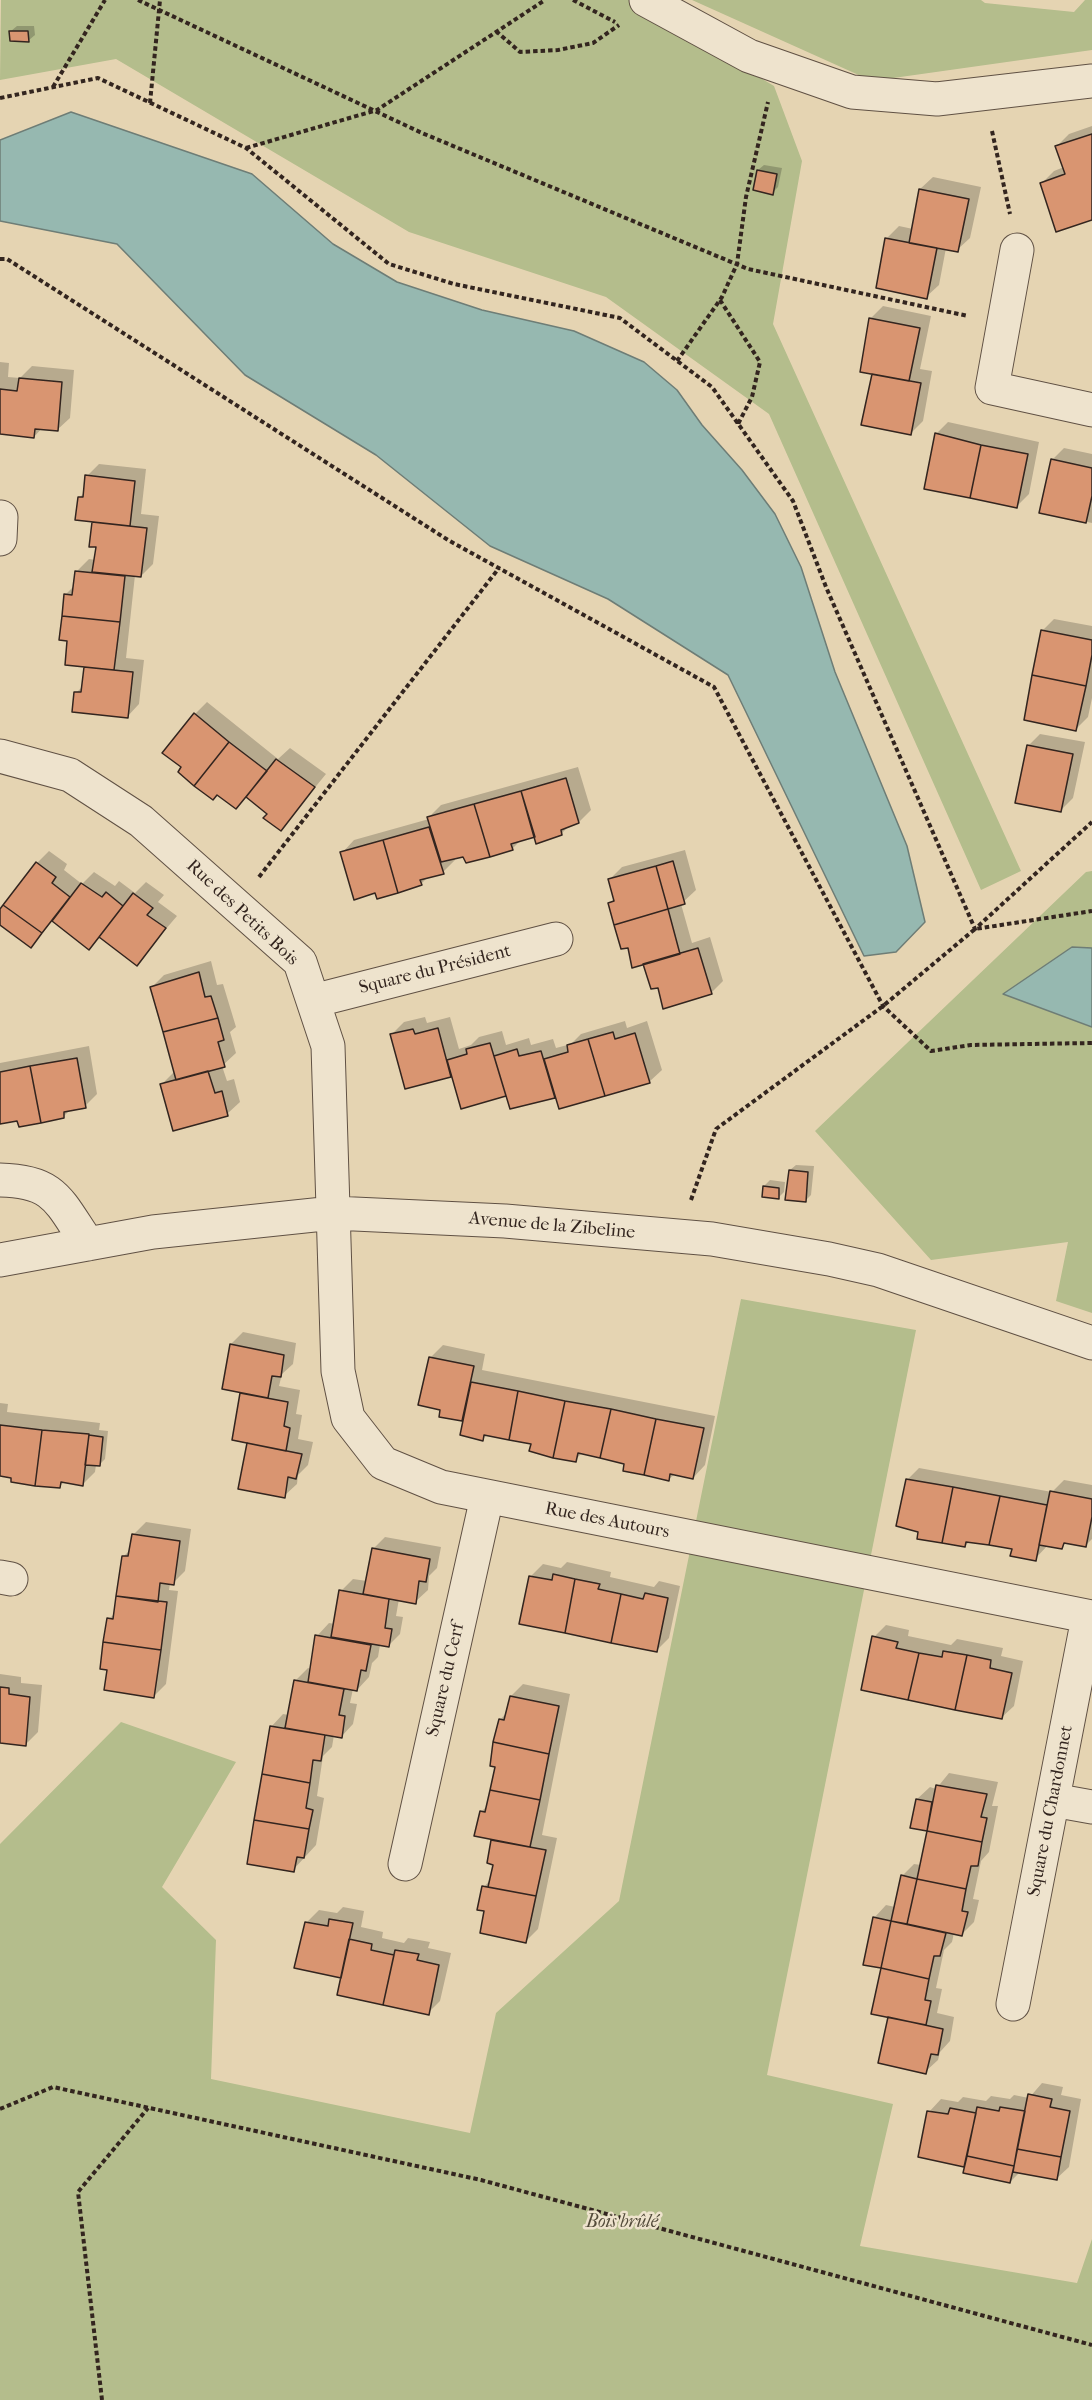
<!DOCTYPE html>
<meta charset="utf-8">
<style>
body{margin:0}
canvas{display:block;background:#e5d4b2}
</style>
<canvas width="1092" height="2400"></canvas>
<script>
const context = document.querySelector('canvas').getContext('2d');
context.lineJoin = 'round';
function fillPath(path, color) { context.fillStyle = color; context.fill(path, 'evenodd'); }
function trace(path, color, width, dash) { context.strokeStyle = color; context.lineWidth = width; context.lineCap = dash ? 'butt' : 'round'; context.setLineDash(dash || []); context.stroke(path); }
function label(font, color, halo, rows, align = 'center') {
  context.font = font + ' "IM FELL French Canon",serif'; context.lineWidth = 5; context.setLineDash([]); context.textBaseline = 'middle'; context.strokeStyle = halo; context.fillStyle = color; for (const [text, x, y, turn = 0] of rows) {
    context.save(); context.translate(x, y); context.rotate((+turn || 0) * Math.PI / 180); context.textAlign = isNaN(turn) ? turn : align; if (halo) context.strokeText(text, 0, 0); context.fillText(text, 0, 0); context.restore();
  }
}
const green = new Path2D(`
 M1,0H631L774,86L802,161L773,324L1021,871L981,890L769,414L606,297L409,232L116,59L0,80Z
 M692,0H981L985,3L1074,12L1085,0H1092V50L872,81Z
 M1092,871V1313L1056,1301L1068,1242L931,1260L815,1131L1086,872Z
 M741,1299L916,1330L767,2075L893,2104L860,2246L1077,2283L1092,2239V2400H0V1844L121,1722L236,1762L162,1887L216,1940L211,2079L470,2133L496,2013L619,1901Z`);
const water = new Path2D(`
 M71,112L252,174L333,244L397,282L482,310L574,331L644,362L677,390L702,425L742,470L775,514L801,567L835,672L907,846L925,922L896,952L864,956L728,675L608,599L490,546L376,455L245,375L117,244L0,221V140Z
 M1072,947L1092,948V1027L1003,994Z`);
const shadow = new Path2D(`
 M17,26H34L35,35L29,40L11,31Z
 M1092,126V222L1091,219L1042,183L1054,171L1064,167L1057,146L1069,134Z
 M764,165L782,168L778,187L772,193L758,170Z
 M933,177L981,187L970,238L957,250L946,248L939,285L926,297L887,238L899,226L913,229L920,189Z
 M883,306L931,316L920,369L932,371L923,421L911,433L873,372L871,318Z
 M0,362L9,363L8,377L20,378L32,366L74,370L70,418L57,430L42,428L34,437L0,432Z
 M948,422L1039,442L1029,494L1016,507L936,434Z
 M1064,448L1092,454V523L1041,512L1052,460Z
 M99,464L146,469L141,514L159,516L153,564L141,576L135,575L126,658L144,660L139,704L127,717L76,693L84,685L86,665L66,594L75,585L77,571L89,559L96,560L97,546L91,545L93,520L79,498L85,492L87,476Z
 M1054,619L1092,626V698L1088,717L1076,729L1042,631Z
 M207,702L278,759L290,748L326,774L281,829L269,813L248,796L236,807L183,766L195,714Z
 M1040,734L1085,742L1073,798L1061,810L1028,746Z
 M578,767L591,810L579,822L570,825L561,834L536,835L522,839L512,849L455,857V860L443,872L429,876L421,884L376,891L342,853L354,840L429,819V817L441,805Z
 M685,850L696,890L681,904L692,943L710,937L723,981L711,993L659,986L644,962L629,946L610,903L615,898L610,879L622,867Z
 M49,851L67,864L64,870L82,884L94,872L115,886L119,881L135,893L146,882L164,895L158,902L177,916L136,964L101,936L89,948L53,920L31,946L0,923V912L37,863Z
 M211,961L217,985L223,984L236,1027L230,1032L236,1053L222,1066L227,1081L234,1079L240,1102L227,1114L162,1084L174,1072L152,987L164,975Z
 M425,1017L427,1023L450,1017L459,1049L471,1045L479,1037L502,1031L506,1045L529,1038L531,1045L553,1039L556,1048L571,1044L581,1034L625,1021L627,1028L647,1021L662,1070L649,1082L556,1096L511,1108L507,1094L462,1107L452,1075L406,1087L392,1034L404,1022Z
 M89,1046L97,1094L85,1106L71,1109L64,1116L18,1119L0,1122V1063Z
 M796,1165L814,1166L811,1195L805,1201L790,1170Z
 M770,1180L785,1182L784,1192L778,1198L764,1186Z
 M243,1332L296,1343L293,1364L282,1374L279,1386L300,1390L296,1414L302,1415L298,1439L313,1442L308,1465L298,1475L297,1484L284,1496L248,1442L234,1439L242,1391L231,1344Z
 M443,1345L485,1354L482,1370L715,1416L705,1465L693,1478L675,1474L669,1479L626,1462L582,1453L575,1460L533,1443L488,1434L483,1439L463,1420L440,1416L441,1408L431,1357Z
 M0,1403L8,1404L7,1412L100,1423L99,1430L108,1431L105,1459L99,1465H96L95,1472L83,1484L65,1481L60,1486L0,1475Z
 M919,1468L1052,1492L1064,1480L1092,1485V1539L1086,1545L1067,1542L1061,1547L1048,1545L1035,1559L1013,1548L970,1541L965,1546L920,1531L907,1480Z
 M146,1522L191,1529L185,1571L173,1583H170L169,1590L178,1591L166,1684L154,1696L108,1668L109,1619L116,1612L123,1557L131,1549L134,1534Z
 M385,1537L441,1547L437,1568L429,1576L428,1590L415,1602L399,1599L396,1616L403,1617L400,1634L388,1646L380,1645L378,1657L372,1663L369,1677L357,1690L353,1689L350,1703L357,1704L353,1724L341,1737L334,1735L332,1747L323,1756L317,1796L324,1798L316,1845L293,1870L271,1727L283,1714L289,1715L296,1680L308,1668L311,1669L317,1636L329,1623L335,1624L341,1591L353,1579L367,1581L373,1549Z
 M567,1562L611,1572L610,1577L654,1587L659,1581L680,1586L669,1638L657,1650L530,1577L543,1564L561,1568Z
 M886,1625L909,1630L908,1636L932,1641L951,1645L957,1639L1003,1648L1001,1656L1023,1661L1014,1706L1001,1718L874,1637Z
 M0,1674L21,1677V1683L42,1685L38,1732L26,1744L0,1742Z
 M523,1684L570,1694L542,1835L557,1838L538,1929L526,1941L486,1909L484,1887L491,1879L494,1864L488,1862L493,1838L481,1812L489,1804L497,1766L500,1720L507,1712L511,1696Z
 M949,1773L998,1782L992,1806H998L989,1852L981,1861L973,1899L979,1900L974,1922L962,1934L954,1933L952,1942L944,1950L936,1988L942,1989L937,2013L954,2017L950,2041L940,2052L938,2060L925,2072L890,2016L874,1918L886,1905L895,1907L902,1876L914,1864L921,1865L929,1830L911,1827L917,1799L930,1787L936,1789Z
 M343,1907L364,1911L361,1927L383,1932L382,1938L404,1943L408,1938L430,1942L428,1948L451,1953L440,2001L428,2013L343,1977L306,1923L319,1910L337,1913Z
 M1042,2083L1063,2087L1061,2095L1081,2099L1069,2167L1056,2179L1020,2172L1010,2182L966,2165L920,2156L929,2112L941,2099L958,2102L963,2097L986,2101L991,2096L1010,2099L1014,2095L1029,2098Z`);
const building = new Path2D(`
 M9,31H28L29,42L10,41Z
 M1092,134V220L1056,232L1040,183L1065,174L1055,146Z
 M757,170L777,174L773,195L753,190Z
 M919,189L969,199L958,252L909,243Z
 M885,238L937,248L927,299L876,288Z
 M869,318L920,328L909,381L860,372Z
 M872,374L921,383L911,435L861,425Z
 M19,378L62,382L58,431L35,429L34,438L0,434V389L17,391Z
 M935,433L981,445L970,498L924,489Z
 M981,445L1028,454L1017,508L970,498Z
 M1051,459L1092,468V496L1086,523L1039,513Z
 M85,475L135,481L130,526L75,520L78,497H83Z
 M92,522L147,528L141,577L92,572L96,547H89Z
 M75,571L125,576L120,622L62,616L64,594L72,595Z
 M62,616L120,622L114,670L65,665L67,641L59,640Z
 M1041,630L1092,640V655L1086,686L1032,675Z
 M84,667L133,672L128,718L72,712L74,692H81Z
 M1032,675L1086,686L1076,731L1024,720Z
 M194,713L229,742L194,786L178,772L181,767L162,753Z
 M229,742L267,771L236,809L217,795L213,800L194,786Z
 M1027,745L1073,754L1061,812L1015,803Z
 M276,759L315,787L281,831L263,818L267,814L246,797Z
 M566,778L579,823L561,830L562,835L536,844L521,791Z
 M521,791L535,837L511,844L513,850L490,857L474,804Z
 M474,804L490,857L466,863L463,857L441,862L427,817Z
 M429,827L444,874L420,880L422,885L398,893L383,840Z
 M383,840L398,893L377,899L375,893L354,900L340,852Z
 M673,861L685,904L668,909L656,866Z
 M36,862L56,877L52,883L70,897L42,933L3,905Z
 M656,866L668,909L614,925L608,903L614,901L608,879Z
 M81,883L102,897L106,892L123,906L89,950L52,921Z
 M133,893L153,908L147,915L166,928L137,966L99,937Z
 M3,905L42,933L31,948L0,925V909Z
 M668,909L680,954L632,968L628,948L621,949L614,925Z
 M698,948L712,994L663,1009L658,988L651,989L643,964Z
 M199,972L205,997L211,996L218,1018L163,1032L150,987Z
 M218,1018L224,1040L218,1042L225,1067L176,1080L163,1032Z
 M438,1028L451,1077L405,1089L390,1034L413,1029L415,1034Z
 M613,1032L615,1039L635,1033L650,1083L605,1096L588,1039Z
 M588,1039L605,1096L559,1109L544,1059L568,1052L567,1045Z
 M490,1043L506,1096L461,1109L447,1060L467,1054L466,1049Z
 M517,1049L519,1056L541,1051L555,1098L510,1109L494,1056Z
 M77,1058L86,1108L64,1112V1118L41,1123L30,1066Z
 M30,1066L41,1123L19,1127L17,1121L0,1124V1072Z
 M208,1071L215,1093L222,1091L228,1116L173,1131L160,1084Z
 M789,1170L808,1172L806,1202L785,1200Z
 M763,1186L779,1188V1199L762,1197Z
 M230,1344L284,1355L281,1377L272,1376L268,1398L222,1389Z
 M429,1357L474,1366L462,1421L439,1417L440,1410L418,1405Z
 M471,1382L518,1391L509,1440L484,1435L483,1441L460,1435Z
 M518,1391L565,1401L553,1458L529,1451L531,1444L509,1440Z
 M240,1393L288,1402L284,1426L290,1428L286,1451L232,1440Z
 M565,1401L611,1409L600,1458L578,1453L576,1462L553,1458Z
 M611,1409L656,1419L644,1475L623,1471L624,1464L600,1458Z
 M656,1419L704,1428L693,1479L670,1474L669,1481L644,1475Z
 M0,1425L42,1430L35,1486L11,1482V1478L0,1476Z
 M42,1430L89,1434L83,1486L61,1482L60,1488L35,1486Z
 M89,1435L103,1437L100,1466L85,1465Z
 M247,1443L302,1454L296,1479L288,1477L285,1498L238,1489Z
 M906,1479L953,1487L942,1543L917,1539L918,1532L896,1526Z
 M953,1487L1000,1496L989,1545L966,1542L965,1547L942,1543Z
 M1050,1491L1092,1499V1517L1086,1547L1064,1543L1062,1549L1039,1545Z
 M1000,1496L1047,1505L1036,1561L1010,1556L1012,1549L989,1545Z
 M132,1534L180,1541L174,1585L160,1583L158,1602L116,1596L122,1556H128Z
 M372,1548L430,1559L426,1582L419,1581L416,1604L363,1594Z
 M553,1574L575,1579L565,1633L519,1624L529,1576L552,1580Z
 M575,1579L600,1584L598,1589L621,1594L611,1643L565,1633Z
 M339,1590L389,1599L385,1628L392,1629L389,1647L331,1637Z
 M645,1593L668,1598L657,1652L611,1643L621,1594L643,1599Z
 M116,1596L167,1602L161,1650L103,1642L107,1618L113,1619Z
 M315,1635L371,1645L366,1671L361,1670L357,1691L308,1682Z
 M872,1636L898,1642L896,1648L919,1653L908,1700L861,1690Z
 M103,1642L161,1650L154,1698L104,1690L107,1670L100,1669Z
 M943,1651L967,1655L955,1710L908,1700L919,1653L942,1657Z
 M967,1655L991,1660L990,1668L1012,1673L1002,1719L955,1710Z
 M294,1680L344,1689L339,1715L345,1716L342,1738L285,1728Z
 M0,1687L9,1688V1694L30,1697L26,1746L0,1743Z
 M510,1696L559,1706L549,1754L493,1742L499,1719L504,1720Z
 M270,1726L325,1735L321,1761L313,1760L310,1783L262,1774Z
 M493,1742L549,1754L540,1800L490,1790L495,1767L490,1766Z
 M262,1774L310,1783L306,1808L313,1810L309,1829L254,1820Z
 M936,1785L987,1794L981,1817L987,1818L982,1842L927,1831Z
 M490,1790L540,1800L530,1847L474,1836L480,1811L485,1812Z
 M916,1799L932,1802L927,1831L910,1828Z
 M254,1820L309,1829L304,1858L297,1857L294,1872L247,1864Z
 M927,1831L982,1842L978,1866H971L966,1889L917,1879Z
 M491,1840L546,1850L536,1896L488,1887L493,1865L487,1863Z
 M901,1875L917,1879L907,1924L891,1921Z
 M917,1879L966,1889L962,1911L968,1912L962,1936L907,1924Z
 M482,1886L536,1896L526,1943L480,1933L484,1911L477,1910Z
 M873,1917L891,1921L881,1968L863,1965Z
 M329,1919L353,1923L341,1978L294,1968L305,1922L328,1926Z
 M891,1921L946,1933L940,1956H934L929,1979L881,1968Z
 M349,1939L372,1944L371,1950L394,1955L383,2005L337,1995Z
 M395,1950L419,1954L417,1960L439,1965L429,2015L383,2005Z
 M881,1968L929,1979L925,2000L931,2001L926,2025L871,2014Z
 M888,2017L943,2029L938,2055L931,2054L926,2074L878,2063Z
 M1028,2094L1052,2099L1050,2107L1070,2111L1061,2157L1017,2149Z
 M977,2107L999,2111L1000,2107L1025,2111L1014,2166L967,2156Z
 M950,2108L976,2113L964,2167L918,2157L927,2111L948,2114Z
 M1017,2149L1061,2157L1057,2180L1013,2172Z
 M967,2156L1014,2166L1010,2183L963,2173Z`);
const path = new Path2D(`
 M138,0L422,133L748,269L968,316
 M573,0L615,22
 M496,31L520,52L558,50L593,43L619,25
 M53,87L105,0
 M0,98L98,78L246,148L389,264L454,284L620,318L712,387L793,501L826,587L975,929L1092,822
 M150,103L160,0
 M992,131L1010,214
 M246,148L377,110L545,0
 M0,259H7L448,540L714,687L883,1006L931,1051L971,1045L1092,1043
 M720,300L760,362L752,397L738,424
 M677,361L722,297L737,264L746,197L768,102
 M259,877L499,568
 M691,1200L716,1129L883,1006L975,929L1092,911
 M0,2109L53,2087L481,2180L1092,2345
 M102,2400L78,2192L148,2108`);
const minor = new Path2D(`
 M646,0L749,56L852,92L937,99L1092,81
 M1017,250L992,388L1092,410
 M0,539L1,517
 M0,756L70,775L141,821L300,962L328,1046L338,1371L348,1418L383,1463L441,1487L1092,1617
 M313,1001L556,939
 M0,1180C56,1181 59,1202 88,1244
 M0,1260L153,1232L333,1213L505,1221L712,1239L829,1259L878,1270L1092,1343
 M0,1577L11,1579
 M1053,1800L1092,1807
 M405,1864L487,1497
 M1013,2004L1088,1618`);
const streetNames = [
 ["Rue des Petits Bois",242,913,43],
 ["Square du Président",435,970,-14],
 ["Avenue de la Zibeline",552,1226,5],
 ["Rue des Autours",607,1521,11],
 ["Square du Cerf",446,1680,-77],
 ["Square du Chardonnet",1051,1811,-79]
];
const parkNames = [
 ["Bois brûlé",622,2223]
];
fillPath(green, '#b4bd8c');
fillPath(water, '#96b8b0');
trace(water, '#6e7d76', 1.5);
fillPath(shadow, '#0003');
fillPath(building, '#d99571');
trace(building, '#33251f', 1.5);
trace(minor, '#605144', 35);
trace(path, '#33251f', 4, [4.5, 3]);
trace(minor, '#eee3cd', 33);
label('18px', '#33251f', '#eee3cd', streetNames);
label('italic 18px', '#534b3a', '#eee3cd', parkNames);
</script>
